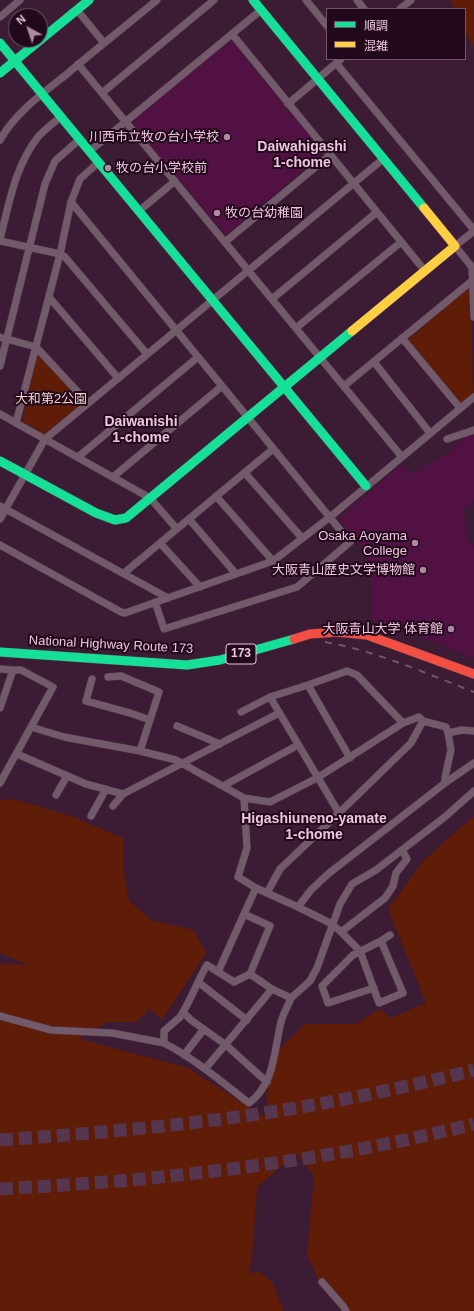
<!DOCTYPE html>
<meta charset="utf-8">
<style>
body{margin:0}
#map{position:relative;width:474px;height:1311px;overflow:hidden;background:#3c1b34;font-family:Arial,"Noto Sans JP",sans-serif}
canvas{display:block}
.legend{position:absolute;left:326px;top:8px;width:140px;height:52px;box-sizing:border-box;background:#22081b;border:1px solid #735469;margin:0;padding:5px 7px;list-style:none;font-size:12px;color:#ecc6de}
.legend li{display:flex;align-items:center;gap:8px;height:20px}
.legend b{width:20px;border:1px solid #735469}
.north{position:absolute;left:8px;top:8px;width:40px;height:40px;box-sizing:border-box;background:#22081b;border:1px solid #735469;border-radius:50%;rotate:320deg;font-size:11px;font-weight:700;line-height:16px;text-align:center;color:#ecc6de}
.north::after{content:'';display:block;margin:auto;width:14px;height:18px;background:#ae8aa2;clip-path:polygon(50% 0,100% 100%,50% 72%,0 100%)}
</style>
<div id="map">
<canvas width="474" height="1311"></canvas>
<ul class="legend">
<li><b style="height:5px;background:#16e098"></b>順調</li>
<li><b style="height:5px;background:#ffcf43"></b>混雑</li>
</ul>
<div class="north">N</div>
</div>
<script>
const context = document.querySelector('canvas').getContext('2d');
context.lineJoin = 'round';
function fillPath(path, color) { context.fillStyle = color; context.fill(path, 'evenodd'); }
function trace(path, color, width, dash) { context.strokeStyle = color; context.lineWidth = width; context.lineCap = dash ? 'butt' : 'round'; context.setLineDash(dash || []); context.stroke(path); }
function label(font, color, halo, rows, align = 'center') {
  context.font = font + ' Arial,"Noto Sans JP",sans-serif'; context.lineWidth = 4; context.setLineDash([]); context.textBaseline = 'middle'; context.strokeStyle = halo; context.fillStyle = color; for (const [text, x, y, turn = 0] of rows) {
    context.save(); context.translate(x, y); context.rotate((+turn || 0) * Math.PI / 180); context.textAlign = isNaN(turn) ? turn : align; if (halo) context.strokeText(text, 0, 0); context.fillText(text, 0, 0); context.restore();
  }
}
const built = new Path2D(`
 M231,41L321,149V155L226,235L134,126L136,117Z
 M474,432V500L464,510L468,541L474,546V658L421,637L371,619V564L361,546L339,519L401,465L412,474L450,452L467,434Z`);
const green = new Path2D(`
 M450,0H474V49L465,31V9H454Z
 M468,289L471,291L473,396L460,406L406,341Z
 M41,352L81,401V405L45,434L22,421L38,353Z
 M14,799L71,816L123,838V867L129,901L151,920L194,930L206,953L162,1020L149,1009L136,1022H107L79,1039L188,1068L249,1107L271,1120L266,1096L276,1053L305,1024H356L379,1009L391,1018L426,1003L388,909L424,860L474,816V1311H349L318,1279L307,1255L314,1175L296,1154L257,1187L253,1246L249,1274L259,1271L272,1282L284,1311H0V963L28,965L0,953V800Z`);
const highwayTunnel = new Path2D(`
 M0,1140C84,1134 168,1127 251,1115C326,1104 400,1089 474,1070
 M0,1189C50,1186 101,1183 151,1178C260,1167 368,1151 474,1124`);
const street = new Path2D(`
 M306,0L327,26
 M357,0L364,9
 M400,9L411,0
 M77,10L104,43
 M0,17L20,0
 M232,34L425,271
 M336,63L474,230
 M78,64L402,457
 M102,93L214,0
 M288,104L341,59
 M0,140C15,113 43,93 67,74C96,49 127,25 157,0
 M90,151L261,10
 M71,202L350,542L297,587L164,629L155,602
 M139,211L175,181
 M474,231L455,246L472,267L474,317
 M0,239C9,204 15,166 38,137C45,129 54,123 61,116
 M0,241L60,254L65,257L147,354
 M225,242L330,155
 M49,297L118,378
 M272,299L377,212
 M296,328L401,242
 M0,337L36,347L88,403
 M402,338L460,408
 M374,362L430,433
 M0,366L45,184L55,161L80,139
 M344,386L473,280
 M0,414L150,498L177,529
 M16,423L60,254L71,202L80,179L99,162
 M447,439L474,430
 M78,457L198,357
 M245,473L302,538
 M113,477L222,386
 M216,496L273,561
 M0,506L168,598
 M0,519L45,439L383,159
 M189,519L236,574
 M160,543L200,587
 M0,545L121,612L125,613L273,561L330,517L474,397
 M124,573L273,449
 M0,669L13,670
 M108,677L121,676L159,692L140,751
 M92,679L86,701L130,713L150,720
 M308,685L350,758
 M0,708L13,670H21L53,687L31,727L64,737L140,751L176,760L244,798L270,802L317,778L403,723
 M241,712L270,697
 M177,726L220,744
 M17,754L86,784L123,794
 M0,783L31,727
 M445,783V777L451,750L448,733
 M223,786L298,745
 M56,795L67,776
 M244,798L247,848L238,877L256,888
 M113,806L123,794L279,713
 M339,813L411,743L423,721
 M91,816L106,789
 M267,893L280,869L339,813L270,697L308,685L347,671L357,675L403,723L419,717L423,721L446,727L448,733L462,730L474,731
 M298,907L311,890L328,874L445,783L474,763
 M244,914L256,888L298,907L332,924L341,932L360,951L379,1003L403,993L381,941L390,935
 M341,932L385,898L393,886L396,873L407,859L402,850
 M218,972L244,914L270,926L250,974
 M198,982L247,1020
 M374,988L328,1003L322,986L353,955L381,941
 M183,1012L180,1017L164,1031V1043C195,1059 222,1082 249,1103C275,1084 274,1050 281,1022C283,1014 288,1006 291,998
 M0,1016L51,1030L112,1033L164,1043
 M184,1055L204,1029
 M205,1069L272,989
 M267,1082L226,1045L191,1020L183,1012C192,997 198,980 207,965L234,982L250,974L272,989L291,998L310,981L317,968L340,904L352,884L376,870L446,816L474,791
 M322,1282L343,1306L346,1311`);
const fast = new Path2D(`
 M253,0L424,208
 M0,43L366,486
 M0,73L89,0
 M0,461L96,513L115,520L126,518L352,331
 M0,652L187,665L220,660L294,639`);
const slow = new Path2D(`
 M352,331L455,246L424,208`);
const jam = new Path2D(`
 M294,639L310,634L337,632L367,635L474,674`);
const rail = new Path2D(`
 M325,642C376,651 425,673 474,692`);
const markers = [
 [227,137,4,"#ae8aa2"],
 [108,168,4,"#ae8aa2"],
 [217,213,4,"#ae8aa2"],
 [415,543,4,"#ae8aa2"],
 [423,570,4,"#ae8aa2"],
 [451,629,4,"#ae8aa2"]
];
const shields = [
 [241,654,30]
];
const shieldNames = [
 ["173",241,654]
];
const poiNames = [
 ["川西市立牧の台小学校",219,137],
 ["牧の台小学校前",116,168,"left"],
 ["牧の台幼稚園",225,213,"left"],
 ["Osaka Aoyama",407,536],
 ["College",407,551],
 ["大阪青山歴史文学博物館",415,570],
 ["大阪青山大学 体育館",443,629]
];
const parkNames = [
 ["大和第2公園",51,399]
];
const streetNames = [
 ["National Highway Route 173",111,645,3]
];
const neighbourhoodNames = [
 ["Daiwahigashi",302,147],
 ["1-chome",302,163],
 ["Daiwanishi",141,422],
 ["1-chome",141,438],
 ["Higashiuneno-yamate",314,819],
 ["1-chome",314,835]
];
fillPath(built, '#511142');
fillPath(green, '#5f1d07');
trace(highwayTunnel, '#56354e', 13, [13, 6]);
trace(street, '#51374a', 8);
trace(fast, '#51374a', 10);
trace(slow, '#51374a', 10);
trace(jam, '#51374a', 10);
trace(street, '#725a6b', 7);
trace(fast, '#16e098', 9);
trace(slow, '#ffcf43', 9);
trace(jam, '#f24e42', 9);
trace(rail, '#6f5768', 2, [7, 7]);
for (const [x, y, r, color] of markers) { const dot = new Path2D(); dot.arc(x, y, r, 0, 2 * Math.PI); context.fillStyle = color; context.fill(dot); trace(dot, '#22081b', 1.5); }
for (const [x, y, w] of shields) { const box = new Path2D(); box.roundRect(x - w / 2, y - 10, w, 20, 3); context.fillStyle = '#22081b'; context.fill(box); trace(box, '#ecc6de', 1); }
label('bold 12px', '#ecc6de', null, shieldNames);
label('13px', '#ecc6de', '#22081b', poiNames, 'right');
label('13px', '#edcec3', '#22081b', parkNames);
label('13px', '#ecc6de', '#22081b', streetNames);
label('bold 14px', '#ecc6de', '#22081b', neighbourhoodNames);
</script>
